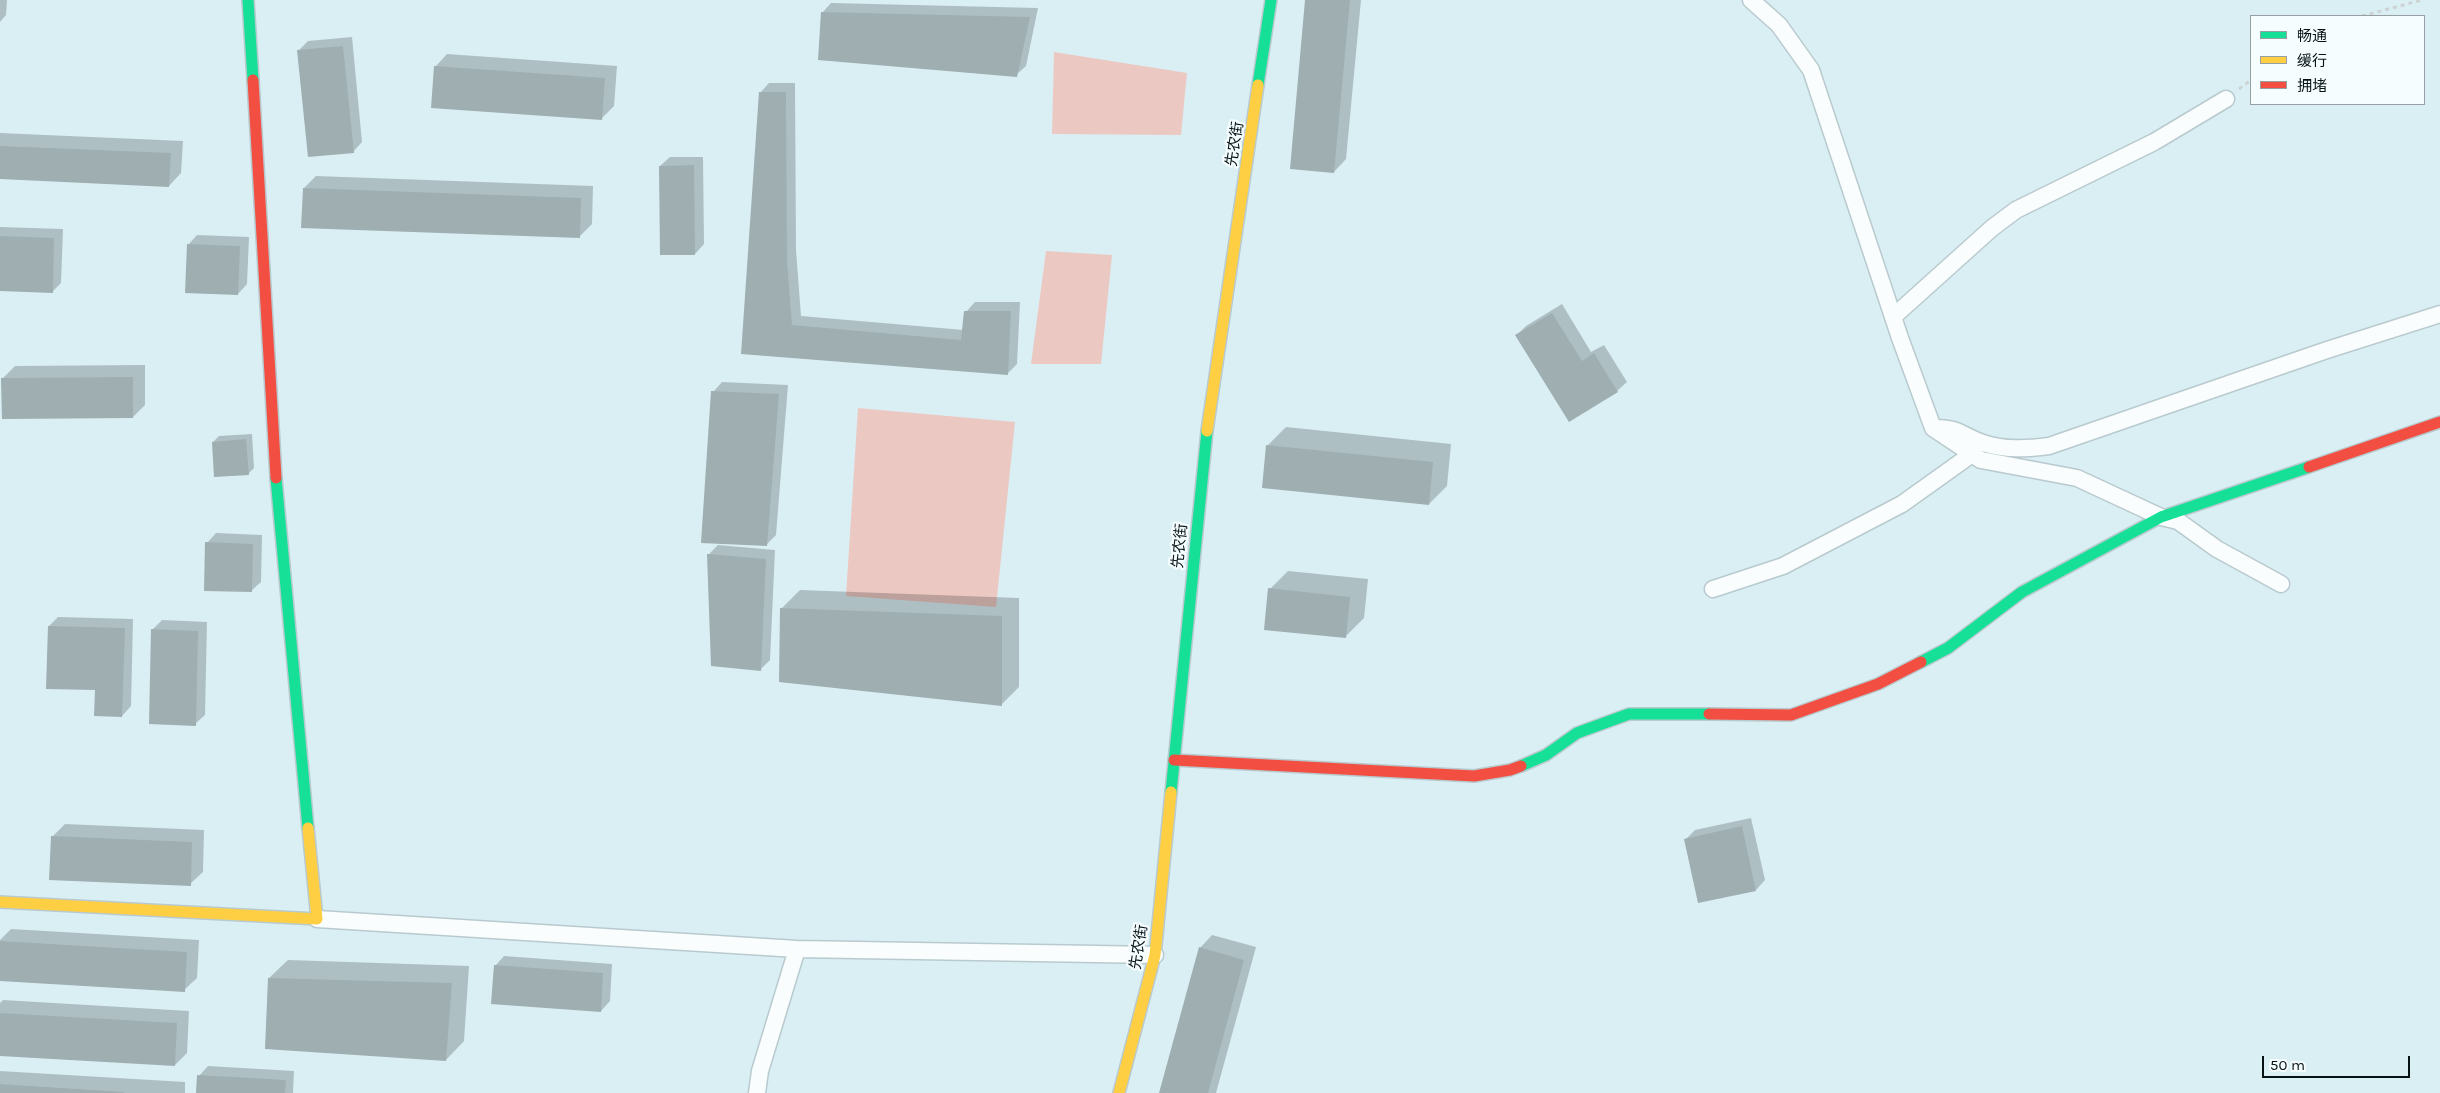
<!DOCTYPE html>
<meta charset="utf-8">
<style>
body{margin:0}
#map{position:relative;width:2440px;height:1093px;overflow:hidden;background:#daeff4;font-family:Karla,"Noto Sans SC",sans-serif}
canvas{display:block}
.legend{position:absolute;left:2250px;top:15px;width:175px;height:90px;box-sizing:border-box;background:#f6fdff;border:1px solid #969fa1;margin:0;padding:6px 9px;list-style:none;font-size:15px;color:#051315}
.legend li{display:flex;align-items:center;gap:10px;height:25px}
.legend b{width:25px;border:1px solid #969fa1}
.scale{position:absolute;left:2262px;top:1056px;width:148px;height:22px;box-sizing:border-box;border:2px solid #051315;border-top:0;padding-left:6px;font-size:15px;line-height:18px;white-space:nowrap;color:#051315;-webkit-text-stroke:4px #f6fdff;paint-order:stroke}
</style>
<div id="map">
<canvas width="2440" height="1093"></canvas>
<ul class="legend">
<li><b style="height:6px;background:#16e098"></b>畅通</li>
<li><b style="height:6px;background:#ffcf43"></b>缓行</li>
<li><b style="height:6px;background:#f24e42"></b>拥堵</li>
</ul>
<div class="scale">50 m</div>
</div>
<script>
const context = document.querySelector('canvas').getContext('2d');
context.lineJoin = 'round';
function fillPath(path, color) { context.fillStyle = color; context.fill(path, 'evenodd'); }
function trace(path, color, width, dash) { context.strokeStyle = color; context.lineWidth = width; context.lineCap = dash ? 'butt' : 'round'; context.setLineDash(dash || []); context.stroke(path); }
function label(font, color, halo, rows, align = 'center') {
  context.font = font + ' Karla,"Noto Sans SC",sans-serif'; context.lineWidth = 4.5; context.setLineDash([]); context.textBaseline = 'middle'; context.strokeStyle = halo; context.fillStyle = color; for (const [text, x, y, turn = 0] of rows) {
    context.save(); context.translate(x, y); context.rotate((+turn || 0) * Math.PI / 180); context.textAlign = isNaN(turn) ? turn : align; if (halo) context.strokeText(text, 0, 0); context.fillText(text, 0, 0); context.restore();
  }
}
const green = new Path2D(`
 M1054,52L1187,73L1181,135L1052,134Z
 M1046,251L1112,255L1101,364H1031Z
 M858,408L1015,422L996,607L846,596Z`);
const shadow = new Path2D(`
 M0,0H7L6,15L0,22Z
 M1306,0H1361L1346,159L1334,172Z
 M831,3L1038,8L1026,66L1016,75L822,13Z
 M352,37L362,142L353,152L299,50L308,41Z
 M447,54L617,66L614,106L602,118L435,67Z
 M769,83H795L796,250L801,316L964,330L966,312L975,302H1020L1017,364L1008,373L742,353L760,93Z
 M0,133L183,141L181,173L169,186L0,178Z
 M670,157H703L704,244L695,254L660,166Z
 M316,176L593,186L592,224L580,236L304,188Z
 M0,227L63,229L61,283L52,292L0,265Z
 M197,235L249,237L247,284L238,294L188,245Z
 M1562,304L1591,352L1604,345L1627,382L1617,391L1517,335L1526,326Z
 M145,365V405L133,417L3,378L15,366Z
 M722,382L788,385L776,535L767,544L713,392Z
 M1286,427L1451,444L1447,486L1429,504L1267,446Z
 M252,434L254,468L248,474L213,442L219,436Z
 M216,533L262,535L261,582L251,591L207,543Z
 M718,545L775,550L770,660L761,669L708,555Z
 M1288,571L1368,579L1364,618L1346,636L1270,589Z
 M800,590L1019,598V687L1001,705L782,608Z
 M58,617L133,619L131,706L122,716L96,689L49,626Z
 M162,620L207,622L205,715L195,724L152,630Z
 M1751,818L1765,880L1756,890L1686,839L1695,830Z
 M65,824L204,830L203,872L190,884L52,837Z
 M11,929L199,940L197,978L184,990L0,980V940Z
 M1212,935L1256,947L1216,1093H1160L1200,948Z
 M504,956L612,964L610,1001L601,1011L495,966Z
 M288,960L469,966L464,1041L446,1060L269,978Z
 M3,1000L189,1011L187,1053L175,1065L0,1055V1003Z
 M208,1066L294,1071L293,1093H198L199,1076Z
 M0,1071L185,1082V1093H0Z`);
const building = new Path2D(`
 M1305,0H1350L1334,173L1290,169Z
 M821,12L1030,17L1017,77L818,60Z
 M343,46L354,153L308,157L297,50Z
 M434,66L605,78L602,120L431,108Z
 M759,92H786L787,260L792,325L961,340L964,311H1011L1008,375L741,354Z
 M0,146L171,153L169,187L0,179Z
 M694,165L695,255H660L659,166Z
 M303,188L581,198L580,238L301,228Z
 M0,236L54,238L53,293L0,291Z
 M187,244L240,246L238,295L185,293Z
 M1552,313L1582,361L1594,353L1618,392L1569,422L1515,335Z
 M133,377V418L2,419L1,378Z
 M711,391L779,394L767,546L701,543Z
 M246,439L249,475L214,477L212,442Z
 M1266,445L1433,462L1429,505L1262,488Z
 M205,542L253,544L252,592L204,591Z
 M707,554L766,559L761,671L711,666Z
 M1268,588L1350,597L1346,638L1264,630Z
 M780,608L1002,616V706L779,682Z
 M48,626L125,628L122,717L94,716L95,690L46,689Z
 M151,629L198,631L196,726L149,724Z
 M1742,826L1756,891L1698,903L1684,839Z
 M51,836L192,842L191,886L49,880Z
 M0,941L187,952L185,992L0,981Z
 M1199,947L1244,960L1208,1093H1159Z
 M494,965L603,973L601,1012L491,1004Z
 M268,978L452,983L446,1061L265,1049Z
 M0,1013L177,1023L175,1066L0,1056Z
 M197,1075L286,1080L285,1093H196Z
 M0,1084L124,1092V1093H0Z`);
const path = new Path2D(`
 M2362,16L2422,0
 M2239,89L2251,80`);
const street = new Path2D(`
 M1751,0L1779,25L1811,70L1900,338L1933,428L1981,460L2077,478L2161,517L2178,521L2217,549L2281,584
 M1893,317L1992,228L2016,210L2154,142L2226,99
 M1936,428C1960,428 1962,436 1983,443C2005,450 2026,449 2049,446L2327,350L2440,314
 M1713,589L1783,566L1902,504L1972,454
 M317,919L797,949L1155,955
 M757,1093L760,1071L797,949`);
const fast = new Path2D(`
 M248,0L253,80
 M1258,85L1271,0
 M276,478L308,828
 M1921,662L1948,648L2022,592L2161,517L2309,467
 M1521,766L1546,755L1577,733L1629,714H1709
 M1171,792L1207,431`);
const slow = new Path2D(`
 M1207,431L1258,85
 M0,902L317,919L308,828
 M1119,1093L1155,955L1171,792`);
const jam = new Path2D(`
 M253,80L276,478
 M2309,467L2440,422
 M1709,714L1791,715L1878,684L1921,662
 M1174,760L1474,776L1510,770L1521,766`);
const streetNames = [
 ["先农街",1235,144,-81],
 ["先农街",1180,546,-84],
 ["先农街",1139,947,-81]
];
fillPath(green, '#ecc8c3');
fillPath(shadow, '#0003');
fillPath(building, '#9eaeb1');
trace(street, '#b9cace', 19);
trace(fast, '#b9cace', 14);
trace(slow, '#b9cace', 14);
trace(jam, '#b9cace', 14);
trace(path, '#cdd3d5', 3, [4, 4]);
trace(street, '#f9fdfd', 16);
trace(fast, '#16e098', 11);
trace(slow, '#ffcf43', 11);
trace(jam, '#f24e42', 11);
label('15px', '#051315', '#f6fdff', streetNames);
</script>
